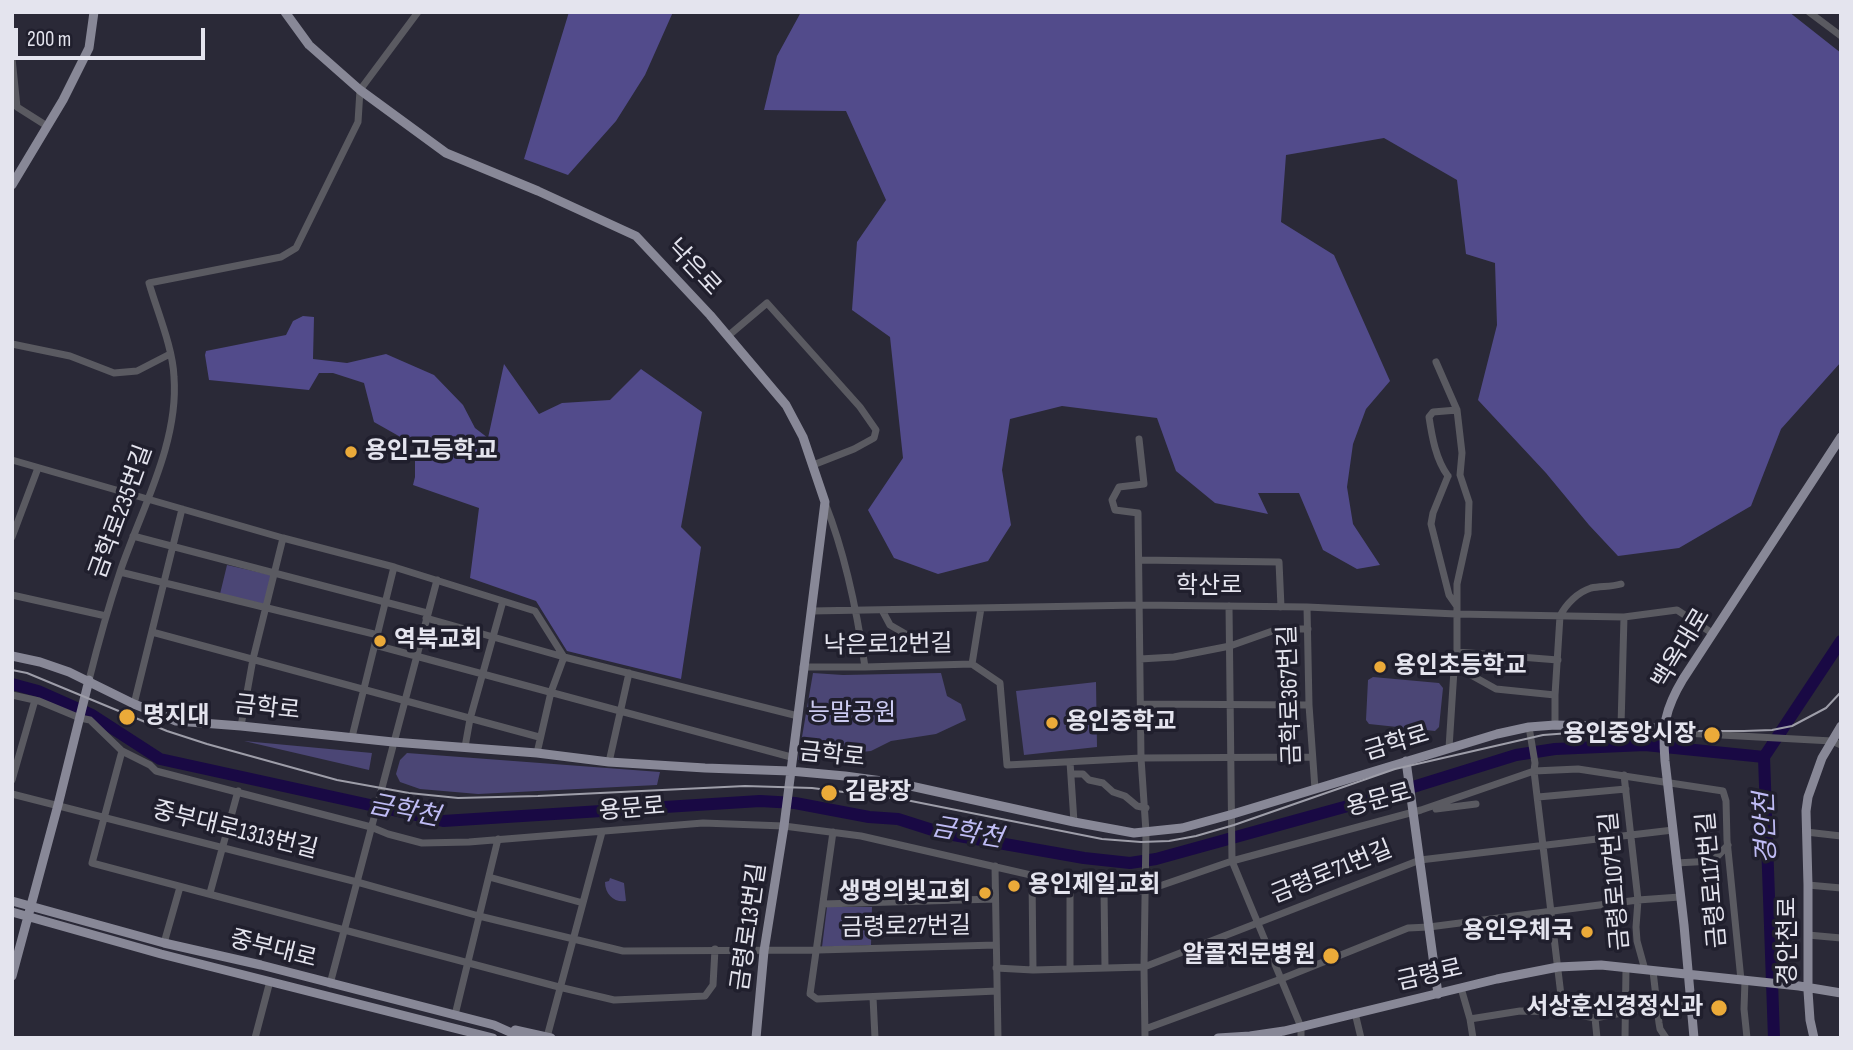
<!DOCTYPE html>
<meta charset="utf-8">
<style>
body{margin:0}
#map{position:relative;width:1853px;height:1050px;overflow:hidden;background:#2a2937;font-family:"Sofia Sans Condensed",sans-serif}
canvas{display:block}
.frame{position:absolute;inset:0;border:14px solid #e4e4ee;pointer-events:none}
.scale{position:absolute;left:14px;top:28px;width:191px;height:32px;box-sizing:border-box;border:4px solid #e4e4ee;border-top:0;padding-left:9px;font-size:21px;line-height:24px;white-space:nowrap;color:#e4e4ee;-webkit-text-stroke:5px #201f2d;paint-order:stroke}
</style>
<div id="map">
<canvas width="1853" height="1050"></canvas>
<div class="frame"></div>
<div class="scale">200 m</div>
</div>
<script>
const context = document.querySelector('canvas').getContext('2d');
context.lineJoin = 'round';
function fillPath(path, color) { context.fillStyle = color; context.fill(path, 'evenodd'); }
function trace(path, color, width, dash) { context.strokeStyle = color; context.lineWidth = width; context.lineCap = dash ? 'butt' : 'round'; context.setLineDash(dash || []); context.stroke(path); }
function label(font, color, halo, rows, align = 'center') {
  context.font = font + ' "Sofia Sans Condensed","Noto Sans KR",sans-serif'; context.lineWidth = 7; context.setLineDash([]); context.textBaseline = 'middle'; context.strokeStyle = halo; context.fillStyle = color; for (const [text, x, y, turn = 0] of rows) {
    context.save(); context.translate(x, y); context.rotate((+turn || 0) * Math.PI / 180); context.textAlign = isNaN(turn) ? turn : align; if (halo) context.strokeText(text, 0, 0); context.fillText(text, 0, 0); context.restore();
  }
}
const green = new Path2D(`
 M227,565L271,575L264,604L220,594Z
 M813,673L843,675L941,673L947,696L961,704L966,720L936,734L891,741L871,751L841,754L834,750L810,746L808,761L798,760Z
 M1373,677L1439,683L1443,688L1439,727L1435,731L1369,724L1366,720L1368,680Z
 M1096,682L1097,747L1024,755L1016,691Z
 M244,741L372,753L369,770Z
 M407,753L660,772L657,785L478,794L420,789L400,782L396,774L400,760Z
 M610,878L624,883L626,901C615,903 605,895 605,882L609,881Z
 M827,907H872L871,945L822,947Z`);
const forest = new Path2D(`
 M569,12H673L645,75L616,121L568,175L524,159Z
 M801,12H1789L1841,53V362L1781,429L1751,506L1679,548L1618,556L1589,525L1546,473L1478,400L1497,325L1495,263L1466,254L1457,180L1384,138L1286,155L1281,222L1334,255L1390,381L1366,409L1353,444L1347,487L1353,524L1380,565L1357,569L1323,550L1299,493H1258L1268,514L1215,503L1176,471L1157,418L1062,406L1010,419L1002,470L1011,525L988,561L938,574L894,558L868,510L903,458L890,337L852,310L857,242L886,200L846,111L764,110L777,56Z
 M303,316L314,317L313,359L347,363L386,354L434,375L463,405L475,428L488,438L504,364L539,414L562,403L610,400L641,369L702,412L681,527L701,547L681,679L567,651L536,601L470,578L479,508L413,485L415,477V443L404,439L374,422L364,383L333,373H319L309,390L209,380L205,355L206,351L286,335L293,321Z`);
const river = new Path2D(`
 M12,684L38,691L92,715L160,759L443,821L760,801L795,803L869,817L898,819L942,833L1084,858L1130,863L1156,859L1384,796L1516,755L1555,749L1645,745L1764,757
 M1774,1038L1764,757L1841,641`);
const minor = new Path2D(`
 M1809,12L1841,36
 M12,58L17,107L47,126
 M728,336L767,303L860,407L876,430L874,438L854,449L813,465
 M12,344L70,356L114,373L137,371L170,354
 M1436,362L1457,410L1462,453L1460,475L1469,502L1468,534L1457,584V652L1454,670L1449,748
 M1139,439L1144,484L1119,487L1112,500L1115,510L1138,513L1141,758L1146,832L1144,967L1145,1038
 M12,460L283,538L394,567L535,611L564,657
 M1448,476L1433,513L1431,524L1449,595L1456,605
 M1448,476C1436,460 1432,437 1429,417L1433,412L1457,410
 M825,503C846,556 857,611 865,667
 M133,536L427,613
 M12,537L38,468
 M1139,560L1279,562L1281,607
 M120,572L378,635
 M12,595L106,616
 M1229,606L1232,861L1301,1027V1038
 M1307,607L1309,705L1315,789
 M981,608L972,664L1000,683L1007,765L1141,758L1312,757
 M882,610L890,625L916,640
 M811,611L1139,605L1307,607L1456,614L1624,617L1677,610L1712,633
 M426,618L564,657L798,716
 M152,632L539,737
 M375,645L791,757
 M1457,652L1558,660
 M1140,659L1174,657L1230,646L1278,629H1308
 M803,667H865L972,664
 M1454,670H1462L1496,689L1555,695
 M89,680C98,644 108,608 120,572C141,510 179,443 174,377C173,348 157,311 149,283L281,257L296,248L358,122L360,90L418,12
 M12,695L39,701L80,718L90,720L122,751L150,765L156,771L371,827L388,834L422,843L469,842L703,823L784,826L861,836L1070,884L1104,889L1145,891L1232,861L1421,810L1534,771L1578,769L1723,791L1726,801L1727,840L1741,980
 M134,704L182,509
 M1141,704L1309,705
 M1555,725V695L1560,616C1566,604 1578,592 1591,588C1601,586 1611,587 1621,584
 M241,726L253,659L283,538
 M1621,726L1624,617
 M1529,727L1535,763L1534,771L1563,1012
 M1664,728L1684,733L1832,741L1841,745
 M352,737L394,567
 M465,747L470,719L503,601
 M122,751L92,863L559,987L614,1000L705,996L713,985L715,949
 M537,753L551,692L564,657
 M609,762L629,673
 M1070,762L1074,822
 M1071,774H1083L1089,780L1103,783L1113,792L1125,796L1137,806L1146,808
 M1624,775L1638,900L1636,927L1637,941L1645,970
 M12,780L35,700
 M12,794L357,882L479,916L623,951L818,950L996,945
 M1538,797L1626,789
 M1436,809L1476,804
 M833,832L810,994L817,999L997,991
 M1806,832L1841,836
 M1676,863L1713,861L1728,845
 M995,866L998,1038
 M1032,875L1033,970
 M489,877L583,903
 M1808,885L1841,888
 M1104,889L1105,968
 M210,893L238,791
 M823,904L995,899
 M1808,935L1841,938
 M164,943L180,887
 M996,968L1033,970L1144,967L1420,860L1673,830
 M1070,969V884
 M1653,971L1659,1023L1660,1029L1666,1038
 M1745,980L1744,1009L1747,1038
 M330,984L437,580
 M1461,988L1470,1019L1473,1038
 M873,997L875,1038
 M1355,1013L1361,1038
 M455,1015L498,839
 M1595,1018L1597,1038
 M1470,1019L1520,1011L1563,1012L1595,1018L1690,1000
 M1145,1029L1281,979L1408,928L1429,927L1638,900L1680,897
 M547,1037L602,832
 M255,1038L270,981
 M1625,1038L1626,968`);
const major = new Path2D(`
 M285,12L309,45L360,90L446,153L538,191L636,236L710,315L786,405L803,437L825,502L784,826L764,951L756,1038
 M12,185L63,100L89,48L94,12
 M12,656L40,662L69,672L134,704L176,721L241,726L393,742L537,753L609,762L705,768L790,771L845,776L897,783L1074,822L1134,833L1182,828L1233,814L1497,734L1529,727L1555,725L1664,728
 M1406,761L1438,994
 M12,901L164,943L261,965L494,1025L523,1038
 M12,912L161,954L493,1038
 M12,976L58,805L89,680
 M515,1030L551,1038
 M1218,1038L1250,1036L1284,1031L1497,979L1558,967L1601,965L1799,986L1841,993
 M1694,1038L1684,925L1665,761C1662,726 1665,709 1683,679L1841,437
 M1814,1038L1810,1020L1808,991V885L1806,811L1808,797L1822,758L1841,726`);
const tram = new Path2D(`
 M12,670L27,673L167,731L207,744L337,780L409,793L458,798L538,796L745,786L812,788L906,800L1102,839L1141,842L1169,841L1196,836L1234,825L1395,769L1543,735L1597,731H1744L1772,730L1792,726L1826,708L1841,692`);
const markers = [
 [351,452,7,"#ebaa39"],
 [380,641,7,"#ebaa39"],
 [1380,667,7,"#ebaa39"],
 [127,717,9,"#ebaa39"],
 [1052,723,7,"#ebaa39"],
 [1712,735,9,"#ebaa39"],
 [829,793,9,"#ebaa39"],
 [1014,886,7,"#ebaa39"],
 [985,893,7,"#ebaa39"],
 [1587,932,7,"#ebaa39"],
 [1331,956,9,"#ebaa39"],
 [1719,1008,9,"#ebaa39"]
];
const streetNames = [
 ["낙은로",693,268,47],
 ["금학로235번길",122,512,-70],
 ["학산로",1209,587],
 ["낙은로12번길",888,646,-1],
 ["백옥대로",1682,649,-59],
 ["금학로367번길",1291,695,-92],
 ["금학로",267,709,6],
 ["금학로",1397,744,-17],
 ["금학로",832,756,6],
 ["용문로",1379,801,-15],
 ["용문로",632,810,-5],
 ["중부대로1313번길",235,831,14],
 ["금령로71번길",1332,873,-22],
 ["금령로117번길",1713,880,-95],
 ["금령로107번길",1616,881,-95],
 ["금령로13번길",750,927,-82],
 ["금령로27번길",906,928,-1],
 ["경안천로",1789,941,-90],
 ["중부대로",273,950,14],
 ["금령로",1430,976,-13]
];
const poiNames = [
 ["용인고등학교",365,452],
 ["역북교회",394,641],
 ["용인초등학교",1394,667],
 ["명지대",143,717],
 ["용인중학교",1066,723],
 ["용인중앙시장",1696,735,"right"],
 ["김량장",845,793],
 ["용인제일교회",1028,886],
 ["생명의빛교회",971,893,"right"],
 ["용인우체국",1573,932,"right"],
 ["알콜전문병원",1315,956,"right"],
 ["서상훈신경정신과",1703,1008,"right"]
];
const parkNames = [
 ["능말공원",852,714]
];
const waterNames = [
 ["금학천",404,812,11],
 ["경안천",1767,828,-92],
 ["금학천",967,834,10]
];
fillPath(green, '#4b4675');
fillPath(forest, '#524b8b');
trace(river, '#190944', 12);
trace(minor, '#5a5a61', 7);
trace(major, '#888897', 9);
trace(tram, '#9e9ea9', 2);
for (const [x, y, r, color] of markers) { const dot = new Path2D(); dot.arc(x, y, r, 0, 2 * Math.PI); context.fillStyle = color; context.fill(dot); trace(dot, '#201f2d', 2.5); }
label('24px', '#e4e4ee', '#201f2d', streetNames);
label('bold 24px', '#e4e4ee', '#201f2d', poiNames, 'left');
label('24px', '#cdccf2', '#201f2d', parkNames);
label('italic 26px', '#bfbcf5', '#201f2d', waterNames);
</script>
